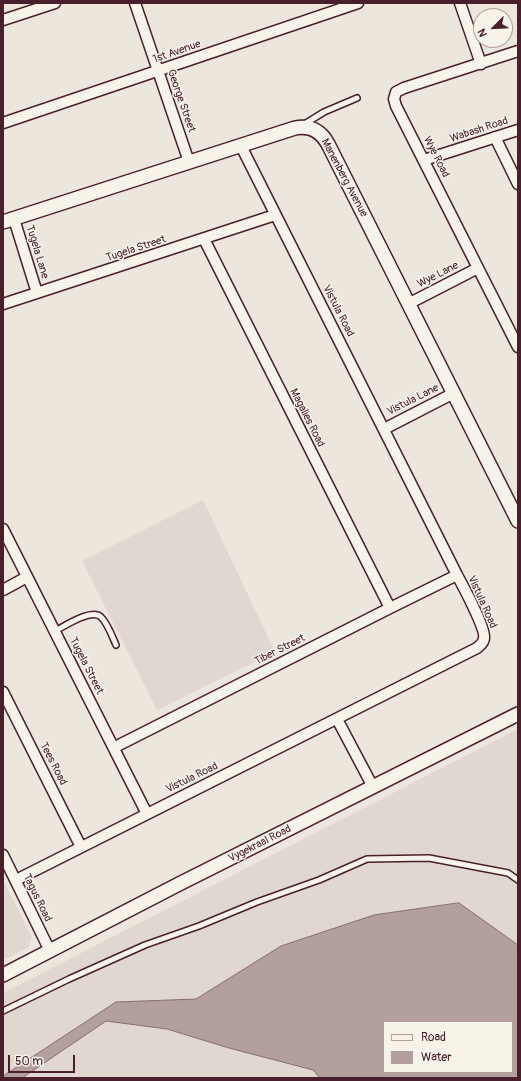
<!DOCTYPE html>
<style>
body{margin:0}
#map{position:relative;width:521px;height:1081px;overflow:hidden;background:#ece6dd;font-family:Pangolin,sans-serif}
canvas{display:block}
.frame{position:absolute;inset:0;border:4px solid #4a1f2b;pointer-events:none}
.legend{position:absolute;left:383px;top:1021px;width:130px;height:52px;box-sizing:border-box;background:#f7f3e8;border:1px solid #b29e9c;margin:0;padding:5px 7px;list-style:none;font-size:12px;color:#4a1f2b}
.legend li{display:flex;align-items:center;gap:8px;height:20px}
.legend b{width:20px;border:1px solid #b29e9c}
.north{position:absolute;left:473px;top:8px;width:40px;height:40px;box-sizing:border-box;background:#f7f3e8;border:1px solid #b29e9c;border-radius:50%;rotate:246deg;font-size:11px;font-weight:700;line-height:16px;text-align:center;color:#4a1f2b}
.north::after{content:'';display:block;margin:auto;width:14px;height:18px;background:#4a1f2b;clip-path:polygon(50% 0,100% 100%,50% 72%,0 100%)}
.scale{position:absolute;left:8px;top:1055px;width:67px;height:18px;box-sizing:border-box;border:2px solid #4a1f2b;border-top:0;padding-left:5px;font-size:12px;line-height:14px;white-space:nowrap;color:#4a1f2b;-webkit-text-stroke:3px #f7f3e8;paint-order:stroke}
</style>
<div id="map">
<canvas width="521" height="1081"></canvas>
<div class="frame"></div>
<ul class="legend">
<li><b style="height:5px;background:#f7f3e8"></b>Road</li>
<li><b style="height:11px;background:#b39f9d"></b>Water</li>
</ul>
<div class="north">N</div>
<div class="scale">50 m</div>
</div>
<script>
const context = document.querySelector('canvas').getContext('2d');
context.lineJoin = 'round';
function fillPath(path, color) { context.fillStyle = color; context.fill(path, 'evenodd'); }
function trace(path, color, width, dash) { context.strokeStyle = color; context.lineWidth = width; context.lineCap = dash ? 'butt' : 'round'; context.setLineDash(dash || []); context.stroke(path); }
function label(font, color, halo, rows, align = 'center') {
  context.font = font + ' Pangolin,sans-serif'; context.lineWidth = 3; context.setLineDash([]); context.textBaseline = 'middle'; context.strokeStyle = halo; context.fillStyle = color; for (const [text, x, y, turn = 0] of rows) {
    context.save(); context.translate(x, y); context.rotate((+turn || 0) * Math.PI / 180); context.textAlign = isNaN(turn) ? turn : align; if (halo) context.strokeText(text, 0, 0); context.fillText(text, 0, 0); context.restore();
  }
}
const built = new Path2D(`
 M203,500L275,652L157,710L82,561Z
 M518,729V1078H3V993ZM384,1022H512V1072H384Z
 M3,880L32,938L28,948L3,960Z`);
const water = new Path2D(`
 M459,903L518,945V1078H320L313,1070L229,1048L167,1029L106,1021L22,1078H3V1076L116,1002L196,999L281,946L374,915ZM384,1022H512V1072H384Z`);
const service = new Path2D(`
 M303,125L324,112L357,98
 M55,631C65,626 91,608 101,617C108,624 112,636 116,645
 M3,1011L69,979L145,945L199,926L257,902L319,880L367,859L429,858L508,873L518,880`);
const minor = new Path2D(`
 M135,3L189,162
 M460,3L481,64
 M3,20L55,3
 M518,51L404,88L396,92L394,99L396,106L518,347
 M3,123L358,3
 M495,137L518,184
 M424,160L518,130
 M14,219L37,293
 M204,239L390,608
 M3,304L275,215
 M408,304L478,268
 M384,429L454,393
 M3,529L147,814
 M3,590L27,577
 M3,692L81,847
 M337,719L373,787
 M115,747L390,608L457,575
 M3,855L50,951
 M16,880L477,648C480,645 484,643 484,638C486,629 463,586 457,575L241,146`);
const tertiary = new Path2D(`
 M3,222L295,128C310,125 321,131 328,144L518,521
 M3,975L181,883L518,714`);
const streetNames = [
 ["1st Avenue",177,52,-19],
 ["George Street",181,101,71],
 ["Wabash Road",479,130,-18],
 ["Wye Road",436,157,63],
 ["Manenberg Avenue",344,178,62],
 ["Tugela Street",136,249,-18],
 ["Tugela Lane",37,252,73],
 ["Wye Lane",438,275,-27],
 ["Vistula Road",338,311,63],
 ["Vistula Lane",413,400,-27],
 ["Magalies Road",307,418,63],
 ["Vistula Road",482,602,66],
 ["Tiber Street",280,650,-27],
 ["Tugela Street",86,666,63],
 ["Tees Road",53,764,63],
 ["Vistula Road",192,778,-26],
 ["Vygekraal Road",260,844,-27],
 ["Tagus Road",37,898,64]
];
fillPath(built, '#e0d7d0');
fillPath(water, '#b39f9d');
trace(water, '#896c6f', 1);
trace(service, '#4a1f2b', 8);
trace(minor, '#4a1f2b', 13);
trace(tertiary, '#4a1f2b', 16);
trace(service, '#f7f3e8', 5);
trace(minor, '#f7f3e8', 10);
trace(tertiary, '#f7f3e8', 13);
label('11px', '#4a1f2b', '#f7f3e8', streetNames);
</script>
